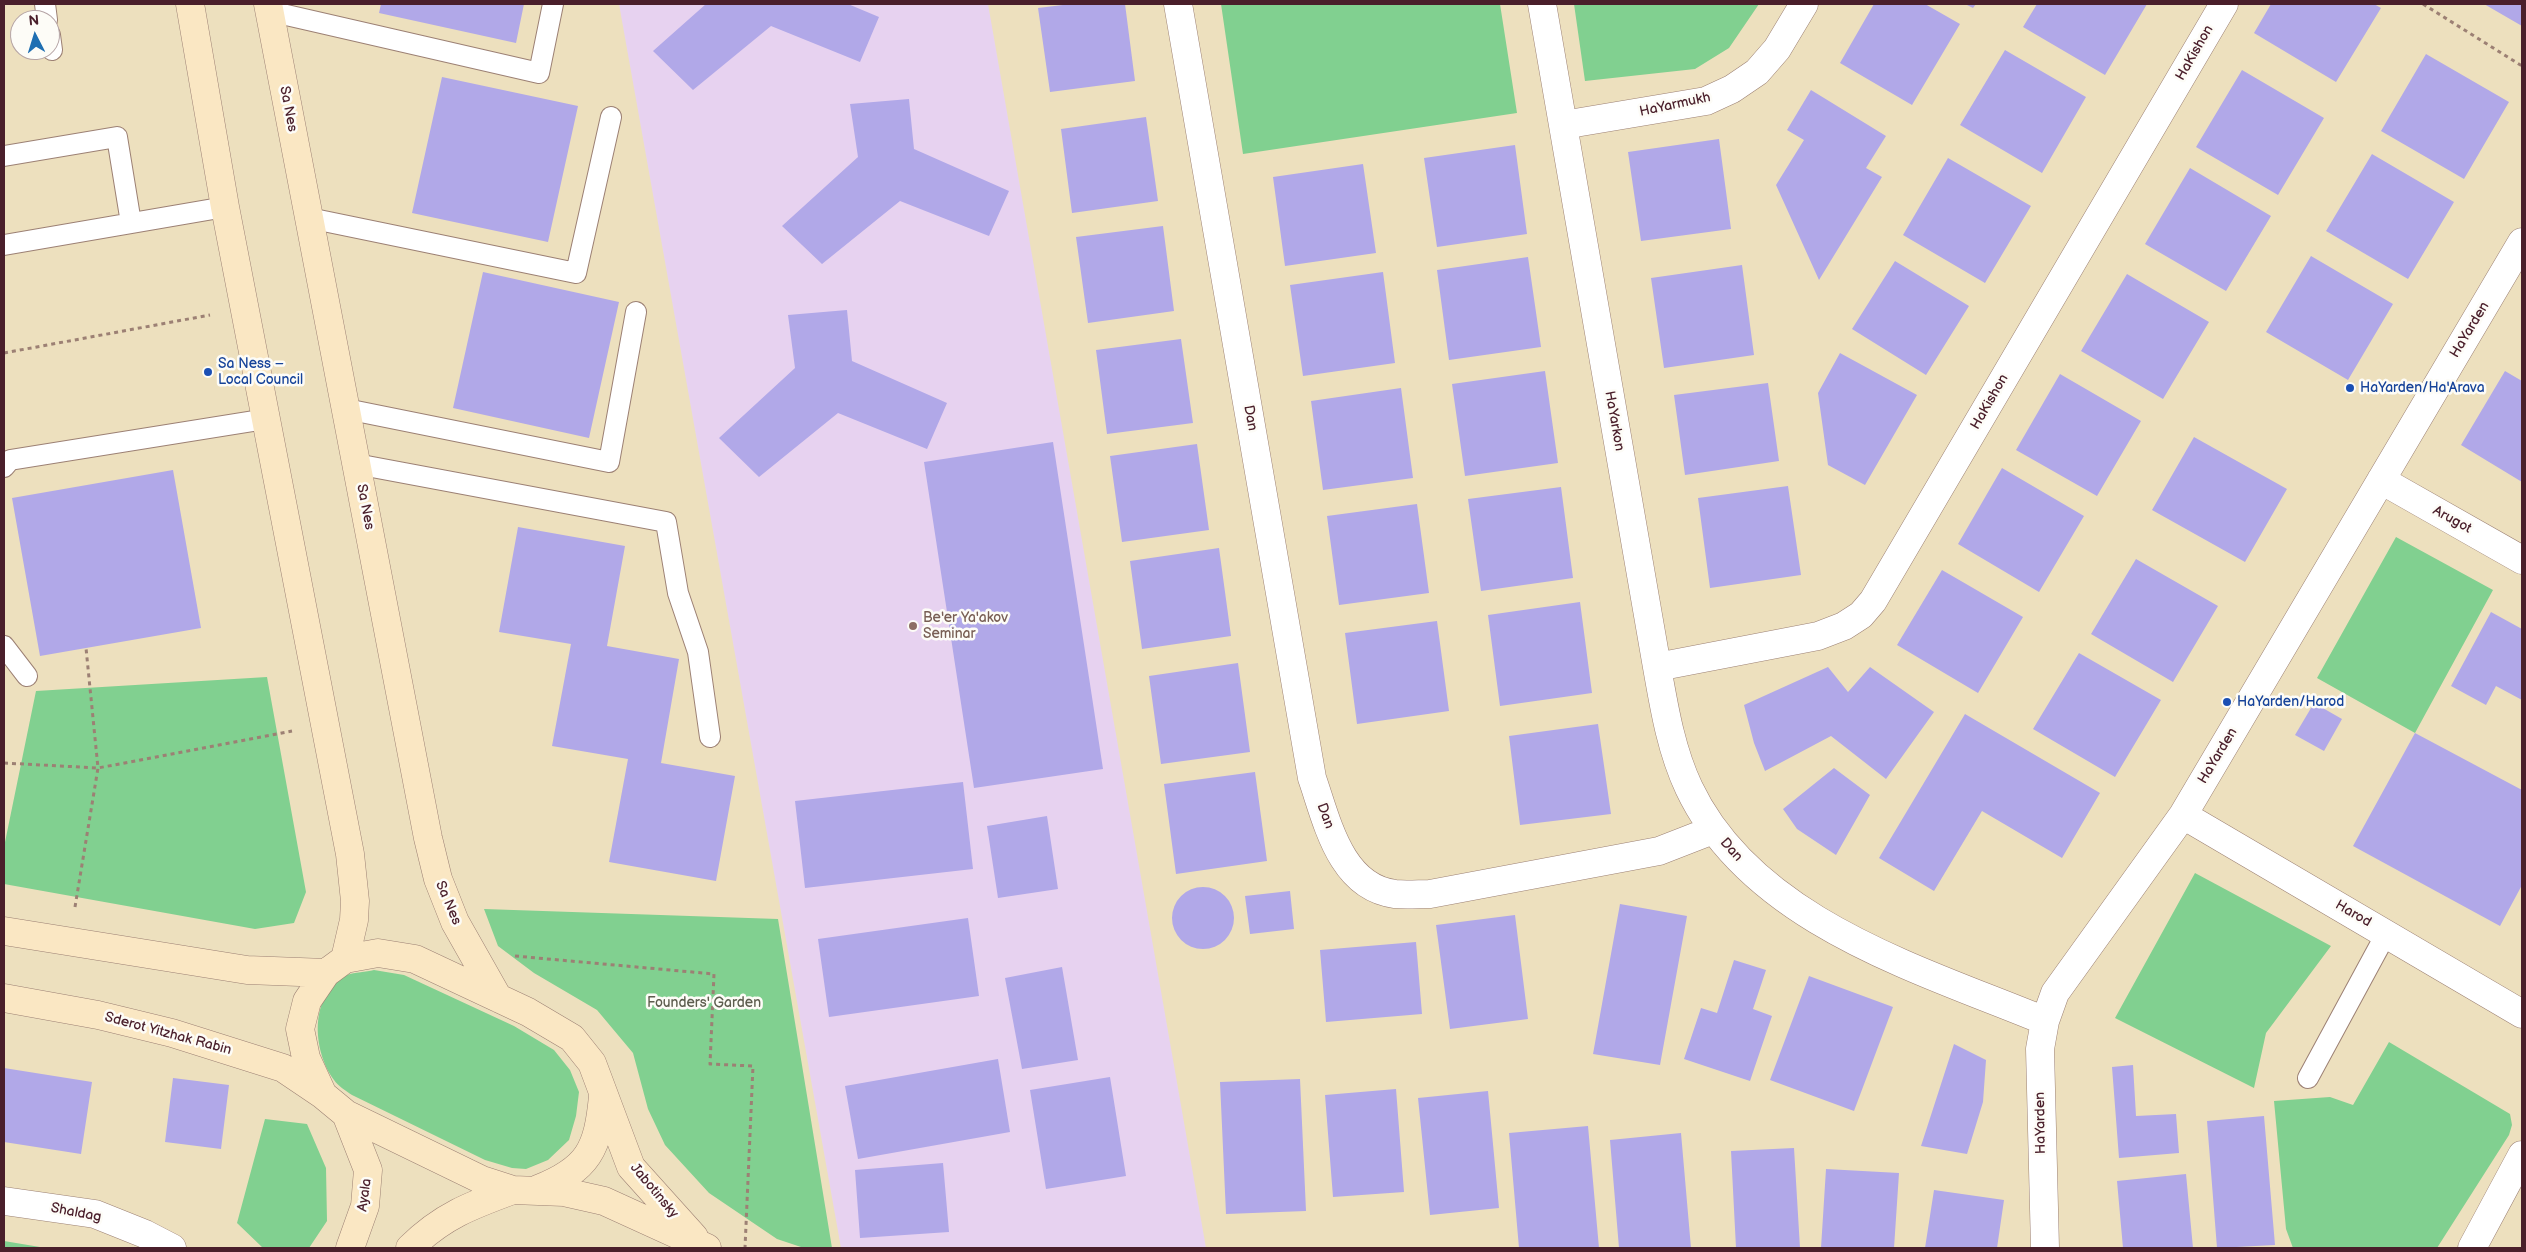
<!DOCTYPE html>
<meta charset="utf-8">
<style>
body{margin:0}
#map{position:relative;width:2526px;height:1252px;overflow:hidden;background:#ede0be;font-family:"Balsamiq Sans",sans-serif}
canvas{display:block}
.frame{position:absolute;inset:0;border:5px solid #4a1f2b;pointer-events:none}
.north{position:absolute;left:10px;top:10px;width:50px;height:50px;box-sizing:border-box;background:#fdfcf7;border:1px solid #b5a4a5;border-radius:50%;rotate:355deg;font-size:14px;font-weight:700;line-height:20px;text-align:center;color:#4a1f2b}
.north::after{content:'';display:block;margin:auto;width:18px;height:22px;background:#1f6fb2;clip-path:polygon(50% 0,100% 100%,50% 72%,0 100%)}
</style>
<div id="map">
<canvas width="2526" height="1252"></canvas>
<div class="frame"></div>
<div class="north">N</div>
</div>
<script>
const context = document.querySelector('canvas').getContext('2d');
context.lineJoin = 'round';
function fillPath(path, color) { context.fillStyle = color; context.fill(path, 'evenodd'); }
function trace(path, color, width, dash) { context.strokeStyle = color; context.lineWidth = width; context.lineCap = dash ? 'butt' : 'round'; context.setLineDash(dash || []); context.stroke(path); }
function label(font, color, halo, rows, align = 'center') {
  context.font = font + ' "Balsamiq Sans",sans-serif'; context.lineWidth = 5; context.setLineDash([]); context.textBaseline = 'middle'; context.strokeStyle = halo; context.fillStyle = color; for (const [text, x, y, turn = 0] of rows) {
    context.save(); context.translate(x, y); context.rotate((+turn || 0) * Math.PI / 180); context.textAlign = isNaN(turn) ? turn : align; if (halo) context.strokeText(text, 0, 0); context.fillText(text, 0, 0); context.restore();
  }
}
const built = new Path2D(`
 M619,4H988L1206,1248H841Z`);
const green = new Path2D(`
 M1221,4H1500L1517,113L1243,154Z
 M1574,4H1759L1729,48L1695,69L1585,81Z
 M2396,537L2493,590L2415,733L2317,678Z
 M267,677L306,892L294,923L255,929L4,884V847L36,691Z
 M2195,873L2331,946L2266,1033L2254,1088L2115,1018Z
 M484,909L778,919L832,1248H804L777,1239L709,1193L665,1145L648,1109L633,1053L597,1010L534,973L498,946Z
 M374,970L404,975L514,1026L554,1050L570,1070L579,1092L576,1116L569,1140L548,1160L526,1169L512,1168L485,1160L352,1095C346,1091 338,1086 334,1080C312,1050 309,994 347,975C355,972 366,972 374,970Z
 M2389,1042L2510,1114L2512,1125L2509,1135L2437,1248H2293L2286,1229L2274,1101L2330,1097L2353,1105Z
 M265,1119L307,1124L326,1168L327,1221L309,1248H263L237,1223Z
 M4,1241L46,1248H4Z`);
const building = new Path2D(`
 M381,4H524L516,43L379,13Z
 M706,4H848L879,17L860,62L771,26L693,90L653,51Z
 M1071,4H1125L1135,81L1050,92L1038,8Z
 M1874,4H1925L1960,24L1912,105L1840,63Z
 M1965,4H1976L1973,8Z
 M2037,4H2147L2105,75L2023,27Z
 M2271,4H2374L2381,8L2336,82L2254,33Z
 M2484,4H2522V26Z
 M2005,50L2086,97L2042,173L1960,125Z
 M2426,54L2509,102L2464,179L2381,131Z
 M2242,70L2324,118L2278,195L2196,147Z
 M442,77L578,106L548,242L412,213Z
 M1811,90L1886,136L1866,168L1882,177L1819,280L1776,185L1804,140L1787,130Z
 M909,99L914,149L1009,191L989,236L900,201L822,264L782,226L858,157L850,104Z
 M1146,117L1158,201L1072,213L1061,129Z
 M1719,139L1731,229L1641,241L1628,152Z
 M1515,145L1527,234L1437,247L1424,158Z
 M2372,154L2454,202L2408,279L2326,231Z
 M1948,158L2031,206L1985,283L1903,235Z
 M1363,164L1376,253L1285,266L1273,177Z
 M2190,168L2271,216L2226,291L2145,244Z
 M1163,226L1174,311L1088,323L1076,237Z
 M2311,256L2393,304L2348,380L2266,332Z
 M1528,257L1541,347L1449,360L1437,270Z
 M1895,261L1969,306L1926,375L1852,329Z
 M1742,265L1754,355L1664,368L1651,278Z
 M483,272L619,302L589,438L453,408Z
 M1383,272L1395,363L1303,376L1290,285Z
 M2127,274L2209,322L2163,399L2081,351Z
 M847,310L852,361L947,403L927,449L838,413L759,477L719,438L795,368L788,315Z
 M1181,339L1193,423L1107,434L1096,350Z
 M1840,353L1917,395L1865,485L1828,465L1818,393Z
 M1545,371L1558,463L1465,476L1452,384Z
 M2505,371L2522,381V482L2461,445Z
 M2060,374L2141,421L2097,496L2016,450Z
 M1768,383L1779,461L1685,475L1674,395Z
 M1401,388L1413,478L1323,490L1311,401Z
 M2194,437L2287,489L2245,562L2152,510Z
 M1053,442L1103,769L974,788L924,462Z
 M1197,444L1209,530L1122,542L1110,456Z
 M2002,468L2084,516L2039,592L1958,544Z
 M173,470L201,628L40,656L12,498Z
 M1788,486L1801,575L1710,588L1698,498Z
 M1561,487L1573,578L1481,591L1468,499Z
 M1417,504L1429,593L1339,605L1327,516Z
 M518,527L625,546L607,646L679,659L661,763L735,776L716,881L609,862L628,759L552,746L571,644L499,632Z
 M1219,548L1231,636L1142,649L1130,561Z
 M2136,559L2218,606L2173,682L2091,634Z
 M1942,570L2023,617L1978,693L1897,645Z
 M1580,602L1592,693L1500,706L1488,615Z
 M2491,612L2522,629V700L2496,686L2486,705L2451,686Z
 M1437,621L1449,711L1357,724L1345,633Z
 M2079,653L2161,700L2115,777L2033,729Z
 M1238,663L1250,752L1161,764L1149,676Z
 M1828,667L1848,692L1870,667L1934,712L1886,779L1831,736L1765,771L1754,743L1744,705Z
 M2314,703L2342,719L2324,751L2295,735Z
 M1965,714L2100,793L2062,858L1982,811L1934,891L1879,858Z
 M1598,724L1611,814L1520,825L1509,736Z
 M2415,733L2522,790V885L2500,926L2353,846Z
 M1834,768L1870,795L1836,855L1797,829L1783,809Z
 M1255,772L1267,861L1176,874L1164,784Z
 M963,782L973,869L805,888L795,801Z
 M1047,816L1058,889L998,898L987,826Z
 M1172 918a31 31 0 1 1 62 0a31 31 0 1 1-62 0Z
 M1290,891L1294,929L1250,934L1245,896Z
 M1620,904L1687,916L1660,1065L1593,1054Z
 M1515,915L1528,1019L1450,1029L1436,925Z
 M968,918L979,996L829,1017L818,939Z
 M1416,942L1422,1014L1326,1022L1320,950Z
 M1734,960L1766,970L1753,1009L1772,1016L1750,1081L1684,1059L1701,1008L1717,1013Z
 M1062,967L1078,1060L1022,1069L1005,978Z
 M1809,976L1893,1007L1854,1111L1770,1080Z
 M1954,1044L1986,1060L1983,1102L1967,1154L1921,1146Z
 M998,1059L1010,1132L858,1159L845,1086Z
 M2133,1065L2136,1116L2176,1114L2179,1153L2119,1158L2112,1067Z
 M4,1068L92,1082L81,1154L4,1142Z
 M1110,1077L1126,1176L1046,1189L1030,1090Z
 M173,1078L229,1085L221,1149L165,1142Z
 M1300,1079L1306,1211L1226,1214L1220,1082Z
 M1396,1089L1404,1192L1333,1197L1325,1095Z
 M1488,1091L1499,1208L1430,1215L1418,1098Z
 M2264,1116L2275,1245L2217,1248L2207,1121Z
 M1588,1126L1599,1248H1519L1509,1133Z
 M1681,1133L1691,1248H1619L1610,1140Z
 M1794,1148L1800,1248H1736L1731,1151Z
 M943,1163L949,1232L860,1238L855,1170Z
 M1826,1169L1899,1173L1894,1248H1821Z
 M2186,1174L2193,1248H2123L2117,1181Z
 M1934,1190L2004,1200L1997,1248H1925Z`);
const path = new Path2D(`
 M2423,4L2522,66
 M4,353L210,315
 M4,763L98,768L292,731
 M75,907L98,768L86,648
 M515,956L714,974L710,1064L753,1066L745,1248`);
const lane = new Path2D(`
 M45,4L47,20
 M269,11L539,73L553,4
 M50,35L52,50
 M4,156L117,137L131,223
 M309,218L576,273L611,117
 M4,245L225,207
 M346,409L609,462L636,312
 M356,464L666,522L678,593L698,652L710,737
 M4,467L10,460L266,419
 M4,646L27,676
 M2308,1078L2386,934`);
const street = new Path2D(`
 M1178,4L1312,778C1327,821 1340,887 1395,894C1406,895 1419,894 1430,894L1659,851L1713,830
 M1542,4L1657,667C1664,707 1671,750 1689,788C1752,921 1919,969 2045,1021
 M1563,125L1706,101L1732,89L1757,72L1777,49L1804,4
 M2381,480L2522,560
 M1657,667L1818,636L1844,626L1861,615L1873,601L2224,4
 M2183,815L2522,1014
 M4,1201L95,1214L145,1234L172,1248
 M2045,1248L2040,1049L2045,1021L2055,993L2183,815L2522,242
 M2472,1248L2522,1155`);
const secondary = new Path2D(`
 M190,4L225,207L350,854L355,901L354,920L345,959
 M268,4L428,838L438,879L455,922L498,998
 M4,931L247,970L326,973
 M4,998L98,1015L172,1033L283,1068L323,1095L346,1114L482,1180L513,1190L564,1192L604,1201L707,1248
 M323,1095L306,1058L300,1029L307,1001L326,973L345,959L378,953L415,959L528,1012L572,1038L592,1063L631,1167L694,1237
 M346,1114L368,1170L365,1206L350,1248
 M538,1189C589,1169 598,1149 603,1096
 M410,1248C442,1216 472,1205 513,1190`);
const markers = [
 [208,372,5,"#1a4fb4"],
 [2350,388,5,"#1a4fb4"],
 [913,626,5,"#8d6e63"],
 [2227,702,5,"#1a4fb4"]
];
const streetNames = [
 ["HaKishon",2195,53,-60],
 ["HaYarmukh",1675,105,-12],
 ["Sa Nes",288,109,79],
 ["HaYarden",2470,330,-59],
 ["HaKishon",1990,402,-60],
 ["Dan",1250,418,80],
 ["HaYarkon",1614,421,80],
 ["Sa Nes",365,507,79],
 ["Arugot",2452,520,29],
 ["HaYarden",2218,756,-59],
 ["Dan",1325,816,70],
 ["Dan",1731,850,48],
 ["Sa Nes",448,903,67],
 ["Harod",2353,914,30],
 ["Sderot Yitzhak Rabin",168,1034,15],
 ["HaYarden",2041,1123,-91],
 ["Jabotinsky",654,1191,50],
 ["Ayala",365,1195,-82],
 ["Shaldag",76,1213,11]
];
const transitNames = [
 ["Sa Ness –",218,364],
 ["Local Council",218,380],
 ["HaYarden/Ha'Arava",2360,388],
 ["HaYarden/Harod",2237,702]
];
const educationNames = [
 ["Be'er Ya'akov",923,618],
 ["Seminar",923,634]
];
const parkNames = [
 ["Founders' Garden",704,1003]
];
fillPath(built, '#e7d2f0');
fillPath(green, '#81d090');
fillPath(building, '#b1a8e8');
trace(lane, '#9c8074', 22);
trace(street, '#9c8074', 29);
trace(secondary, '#9c8074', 29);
trace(path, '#9c8074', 3, [4, 4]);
trace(lane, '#fff', 20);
trace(street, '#fff', 28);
trace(secondary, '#fae7c3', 28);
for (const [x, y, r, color] of markers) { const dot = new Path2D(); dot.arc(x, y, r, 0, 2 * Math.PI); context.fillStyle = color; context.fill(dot); trace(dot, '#fdfcf7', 2); }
label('14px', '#4a1f2b', '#fdfcf7', streetNames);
label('14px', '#164399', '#fdfcf7', transitNames, 'left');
label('14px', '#785e54', '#fdfcf7', educationNames, 'left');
label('14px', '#5d5d4e', '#fdfcf7', parkNames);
</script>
